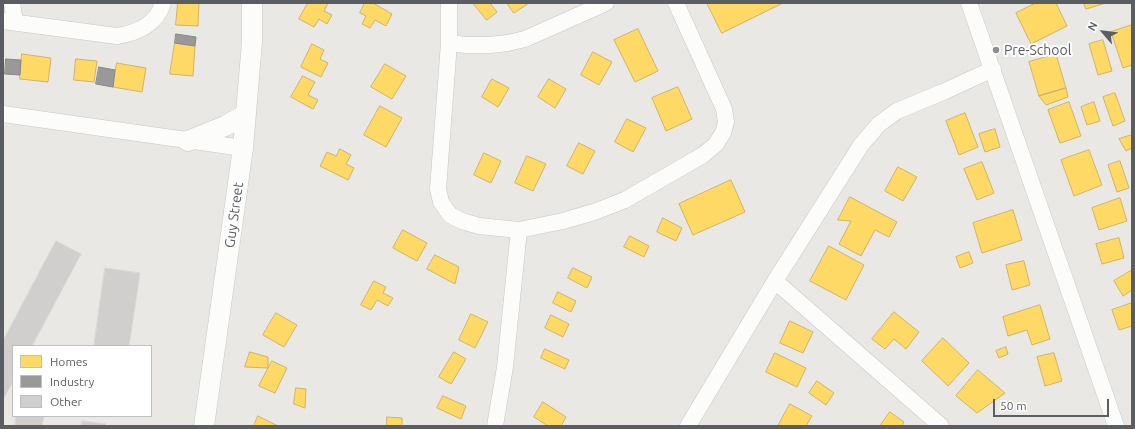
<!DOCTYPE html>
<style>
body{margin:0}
#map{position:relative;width:1135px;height:429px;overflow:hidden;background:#eae8e4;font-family:Ubuntu,sans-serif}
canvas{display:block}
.frame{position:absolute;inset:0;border:4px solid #5a5e62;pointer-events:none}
.legend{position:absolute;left:12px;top:345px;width:140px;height:72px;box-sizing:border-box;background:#fff;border:1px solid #bdbfc0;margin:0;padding:5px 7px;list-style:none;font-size:12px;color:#5a5e62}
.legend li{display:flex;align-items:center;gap:8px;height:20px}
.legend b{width:20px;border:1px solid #bdbfc0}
.north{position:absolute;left:1083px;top:12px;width:40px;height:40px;-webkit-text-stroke:3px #fff;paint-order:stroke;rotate:298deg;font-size:11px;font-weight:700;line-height:16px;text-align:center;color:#5a5e62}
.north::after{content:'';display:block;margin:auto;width:14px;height:18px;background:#5a5e62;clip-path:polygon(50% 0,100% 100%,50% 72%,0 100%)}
.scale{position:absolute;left:993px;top:399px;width:116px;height:18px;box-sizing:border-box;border:2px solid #5a5e62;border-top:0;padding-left:5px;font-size:12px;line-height:14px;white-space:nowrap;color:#5a5e62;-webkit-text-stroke:3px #fff;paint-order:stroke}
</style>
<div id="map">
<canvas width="1135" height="429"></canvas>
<div class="frame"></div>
<ul class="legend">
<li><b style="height:11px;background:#ffd966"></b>Homes</li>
<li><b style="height:11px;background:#999"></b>Industry</li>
<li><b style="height:11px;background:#d1cfcd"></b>Other</li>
</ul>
<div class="north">N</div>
<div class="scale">50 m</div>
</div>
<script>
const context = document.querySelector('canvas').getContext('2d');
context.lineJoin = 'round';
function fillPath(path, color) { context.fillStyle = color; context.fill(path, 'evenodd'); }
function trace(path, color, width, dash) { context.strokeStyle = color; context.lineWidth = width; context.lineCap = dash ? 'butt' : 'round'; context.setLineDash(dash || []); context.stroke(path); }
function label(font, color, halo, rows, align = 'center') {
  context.font = font + ' Ubuntu,sans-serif'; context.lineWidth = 4; context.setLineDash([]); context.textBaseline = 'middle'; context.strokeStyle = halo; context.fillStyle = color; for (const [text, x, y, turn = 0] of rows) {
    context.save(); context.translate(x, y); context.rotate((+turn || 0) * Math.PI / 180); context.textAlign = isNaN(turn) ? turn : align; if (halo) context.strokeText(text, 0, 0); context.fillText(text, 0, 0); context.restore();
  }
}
const homes = new Path2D(`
 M178,3H199L198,26L176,25Z
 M308,3H328L324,11L332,15L327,24L319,19L314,27L299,19Z
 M365,3H373L392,14L386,26L375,20L370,28L362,24L366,16L360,13Z
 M473,3H490L497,12L487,20Z
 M507,3H529L514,13Z
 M707,3H783L722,33Z
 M1036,3H1056L1067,26L1031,44L1016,13Z
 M1084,3H1106L1086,9Z
 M1132,25V65L1123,68L1111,32Z
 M638,29L658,71L635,82L614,40Z
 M1103,40L1112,71L1098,75L1089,44Z
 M175,43L195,46L193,76L170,74Z
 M312,44L324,50L320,59L328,63L321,77L301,67Z
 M593,52L612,62L599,85L581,75Z
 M22,54L51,58L48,82L20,79Z
 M1056,54L1066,88L1039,96L1029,62Z
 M76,59L97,61L94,82L74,80Z
 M117,63L146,68L142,92L113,87Z
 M385,64L406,76L392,99L371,87Z
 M303,76L315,82L308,95L318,100L313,109L291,97Z
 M492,79L509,88L498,107L482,97Z
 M549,79L566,89L555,108L538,97Z
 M678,87L692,119L666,131L652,98Z
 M1066,88L1068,97L1046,105L1039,96Z
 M1115,93L1125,121L1113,126L1103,97Z
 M1069,102L1081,136L1060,143L1048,110Z
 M1094,102L1100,121L1087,125L1081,107Z
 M380,106L402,118L386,147L364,135Z
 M965,113L978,147L959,155L946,121Z
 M627,119L646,128L633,152L615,142Z
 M995,129L1000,147L985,152L979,134Z
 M1132,135V148L1126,151L1119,139Z
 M579,143L595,151L583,174L567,166Z
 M340,149L351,155L346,164L354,168L348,180L320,166L327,152L336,156Z
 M1089,150L1102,185L1074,196L1061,160Z
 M484,153L501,161L491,183L474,175Z
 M527,156L546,164L533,191L515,183Z
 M1120,161L1129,188L1117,192L1108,165Z
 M982,162L994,193L977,200L964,169Z
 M898,167L917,177L903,201L885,191Z
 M731,180L745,212L693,235L679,204Z
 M850,197L897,222L889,237L875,230L861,256L839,244L851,221L838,220Z
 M1120,198L1127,221L1099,230L1092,208Z
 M1013,210L1022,240L982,253L973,223Z
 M663,218L682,228L676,241L657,232Z
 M403,230L427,243L417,261L393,248Z
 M630,236L649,246L644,257L624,247Z
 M1119,238L1124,258L1102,264L1096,244Z
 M829,246L864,265L846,300L810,281Z
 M969,252L973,263L960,268L956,257Z
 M435,255L459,267L455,284L427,269Z
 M1024,261L1030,285L1012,290L1006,265Z
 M573,268L592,277L587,288L568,278Z
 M1132,270V290L1123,296L1114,281Z
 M374,281L386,287L383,293L393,298L388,306L377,300L371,310L361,305Z
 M558,292L576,301L571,312L553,303Z
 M1132,303V326L1119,330L1112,310Z
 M1040,305L1050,339L1032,345L1027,330L1008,336L1003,317Z
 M894,312L919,332L906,349L894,339L885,349L872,339Z
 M276,313L297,325L284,347L263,335Z
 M471,314L488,322L475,348L459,340Z
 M551,315L569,324L563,337L545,328Z
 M790,321L813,332L803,353L780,343Z
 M943,338L969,363L948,386L922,361Z
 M1006,347L1008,354L999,358L996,351Z
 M545,349L569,360L565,369L541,358Z
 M250,352L268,357V368L245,367Z
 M454,352L466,359L451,384L439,377Z
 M775,353L806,368L797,387L766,372Z
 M1054,353L1062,381L1045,386L1037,357Z
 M272,361L287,368L275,393L259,386Z
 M978,370L1005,393L977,413L956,396Z
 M817,381L834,393L826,405L809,393Z
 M296,388L306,389L305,408L294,404Z
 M443,396L466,406L461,419L437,408Z
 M543,402L566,417L561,426H548L534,417Z
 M790,404L812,416L806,426H778Z
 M890,412L904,422L902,426H880Z
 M258,416L278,426H254Z
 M387,417L402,418V426H387Z`);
const industry = new Path2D(`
 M176,34L196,37L195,46L175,43Z
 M6,59L21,60L20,75L5,74Z
 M99,67L115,70L113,87L96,84Z`);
const building = new Path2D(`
 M56,241L81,254L32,346H13V381L3,400V341Z
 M105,268L140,273L129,346H94Z
 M16,416H44L42,426H15Z
 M82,421L106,424L105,426H81Z`);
const minor = new Path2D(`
 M12,3L15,22
 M449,3V43L438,189L441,202L450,215L462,221L479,226L519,230L563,221L594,212L625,200L703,155L716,144L723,133L726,122L724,109L676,3
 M969,3L1116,426
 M3,21L117,36C137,33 157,24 163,3
 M449,43L466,45H490L508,43L525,39L606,3
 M3,114L243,148
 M775,281L941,426
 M495,426L505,367L519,230
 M688,426L775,281L861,145L879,124L897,111L943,92L993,69`);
const tertiary = new Path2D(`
 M188,141L225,126L246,114
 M204,426L243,148L252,42V3`);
const markers = [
 [996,50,4,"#8c8e90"]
];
const poiNames = [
 ["Pre-School",1004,50]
];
const streetNames = [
 ["Guy Street",234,215,-82]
];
fillPath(homes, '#ffd966');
trace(homes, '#ceb465', 1);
fillPath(industry, '#999');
trace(industry, '#868788', 1);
fillPath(building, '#d1cfcd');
trace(building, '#d9d7d3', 1);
trace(minor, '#c6c7c6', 17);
trace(tertiary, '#c6c7c6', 21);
trace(minor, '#fcfcfb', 16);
trace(tertiary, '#fcfcfb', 20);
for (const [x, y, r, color] of markers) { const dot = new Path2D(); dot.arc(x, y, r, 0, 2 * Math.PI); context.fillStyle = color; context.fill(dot); trace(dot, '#fff', 1.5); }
label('14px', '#5a5e62', '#fff', poiNames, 'left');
label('14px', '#5a5e62', '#fff', streetNames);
</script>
